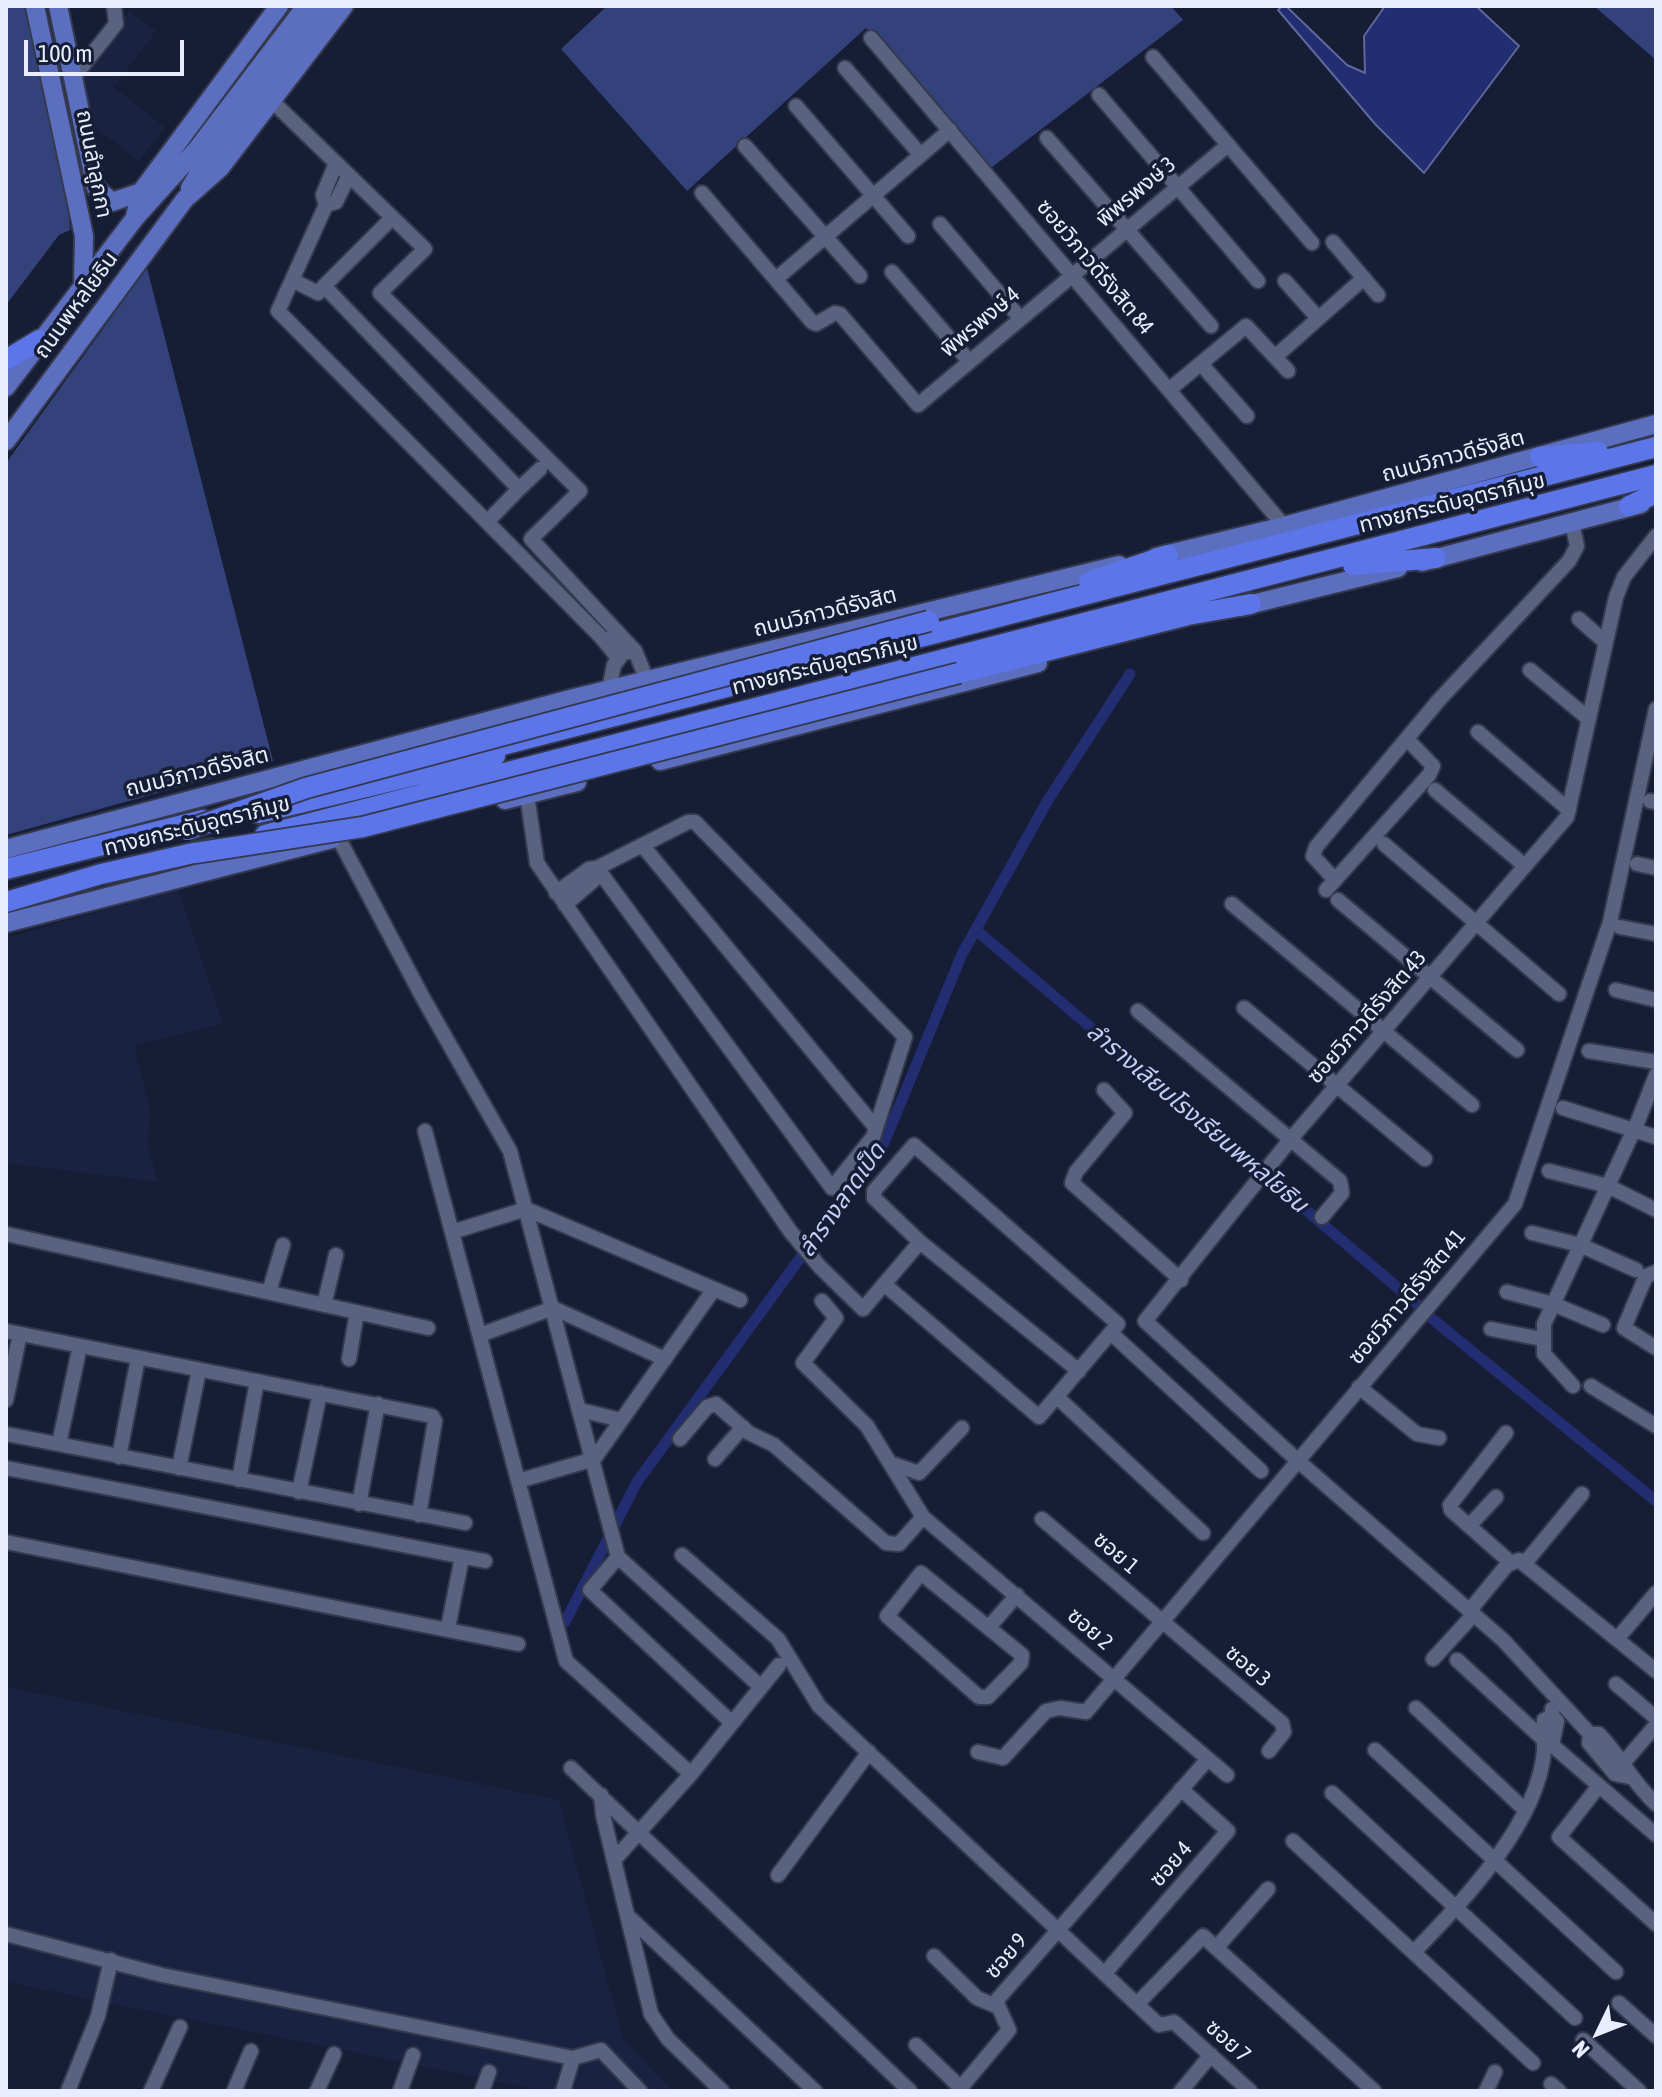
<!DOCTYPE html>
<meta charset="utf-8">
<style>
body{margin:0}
#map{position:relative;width:1662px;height:2097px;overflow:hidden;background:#161d35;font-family:"Asap Condensed",sans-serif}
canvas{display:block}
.frame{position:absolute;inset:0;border:8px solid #e8eeff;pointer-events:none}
.north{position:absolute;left:1558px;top:1993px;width:80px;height:80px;-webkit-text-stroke:6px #161d35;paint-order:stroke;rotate:227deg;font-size:22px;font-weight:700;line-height:32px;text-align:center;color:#e8eeff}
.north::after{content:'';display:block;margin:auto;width:28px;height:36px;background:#e8eeff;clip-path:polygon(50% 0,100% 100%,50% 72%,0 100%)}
.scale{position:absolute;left:24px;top:40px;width:160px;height:36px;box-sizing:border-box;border:4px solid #e8eeff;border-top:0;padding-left:10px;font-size:24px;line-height:28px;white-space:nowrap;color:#e8eeff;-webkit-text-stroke:6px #161d35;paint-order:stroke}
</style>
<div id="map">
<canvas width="1662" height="2097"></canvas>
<div class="frame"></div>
<div class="north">N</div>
<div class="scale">100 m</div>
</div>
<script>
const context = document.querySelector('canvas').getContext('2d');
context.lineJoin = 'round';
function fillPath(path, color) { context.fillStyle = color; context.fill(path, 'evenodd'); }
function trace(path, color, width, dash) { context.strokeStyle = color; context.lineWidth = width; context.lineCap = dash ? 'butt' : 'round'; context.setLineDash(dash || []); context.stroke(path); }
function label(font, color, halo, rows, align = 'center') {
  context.font = font + ' "Asap Condensed","Noto Sans Thai",sans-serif'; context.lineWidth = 7; context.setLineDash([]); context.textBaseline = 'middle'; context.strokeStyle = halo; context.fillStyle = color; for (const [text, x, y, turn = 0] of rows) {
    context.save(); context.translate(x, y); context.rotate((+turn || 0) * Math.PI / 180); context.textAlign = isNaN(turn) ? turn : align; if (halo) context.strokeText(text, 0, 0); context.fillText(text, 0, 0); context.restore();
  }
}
const built = new Path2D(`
 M129,11L156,31L114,87L165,127L139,161L91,124L81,75Z
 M178,889L223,1024L134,1045L150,1110L148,1145L158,1182L6,1163V938Z
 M6,1687L559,1800L623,2039L673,2091H545L6,1982Z`);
const green = new Path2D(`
 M6,6H24L67,196L70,230L59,235L6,305Z
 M607,6H1171L1183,20L991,168L866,28L687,191L561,49Z
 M1594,6H1656V60Z
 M147,268L273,761L6,835V463Z`);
const water = new Path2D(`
 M1282,6H1286L1347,65L1365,73L1364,36L1385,6H1476L1519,46L1424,173L1376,125L1278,10Z`);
const canal = new Path2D(`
 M976,930L1418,1305
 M1430,1317L1656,1501
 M565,1622L637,1482L884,1143L962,954L1048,800L1130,674`);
const minor = new Path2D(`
 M871,38L1284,526
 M1153,57L1312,243
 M845,68L920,154
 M73,78L116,24L114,6
 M1099,95L1258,281
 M271,100L425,249L380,293L580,491L531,539L635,651
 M796,106L908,236
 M1047,138L1211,326
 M745,146L860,276
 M336,163L323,195L326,205L278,311L602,638
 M702,193L812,322L816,324L835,313L840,314L918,405L1228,145
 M326,205L336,202L349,175
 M940,224L1020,318
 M1333,242L1378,295
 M892,272L969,361
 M776,279L950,130
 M292,280L318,293L324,286L519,489L487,522
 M1285,281L1318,318
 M324,286L386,224
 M1275,357L1364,278
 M1201,364L1247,416
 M1170,389L1246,326L1288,371
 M519,489L540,469
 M1579,619L1605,642
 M619,659L602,638L609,640L623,653
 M1530,670L1589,719
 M609,689L614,665L623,653L635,651L647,680
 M1478,732L1569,810
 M1435,790L1525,866
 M527,795L537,863L790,1231L820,1267L863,1309L920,1242
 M1650,801L1656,802
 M688,822H695L905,1037L873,1137L832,1188L597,868Z
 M338,837L423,998L510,1151L618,1557L761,1687
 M1384,844L1559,994
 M642,845L876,1128
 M1637,864L1656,868
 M1335,880L1313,856L1316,847L1439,700L1569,561L1577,546L1572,523
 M1326,890L1429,775L1433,766L1407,739
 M556,893L589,869L597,868L594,880L565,905
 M1338,900L1517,1050
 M1232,904L1472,1105
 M1620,927L1656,934
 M1616,990L1656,1000
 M1244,1008L1425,1159
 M1138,1011L1340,1181L1342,1193L1322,1217
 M1589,1051L1656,1062
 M1104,1090L1125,1113L1076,1172L1072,1183L1181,1280
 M1563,1108L1656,1137
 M425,1131L566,1661L691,1774
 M1549,1171L1608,1186L1656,1210
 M452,1232L526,1209L740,1300
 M1532,1233L1580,1245L1636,1270
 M6,1234L428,1328
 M1656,1272L1646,1276L1624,1328L1656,1348
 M884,1284L1039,1417L1118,1324L914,1145L874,1191V1198L920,1242L1079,1371
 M269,1292L283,1245
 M1507,1292L1553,1304L1603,1325
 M822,1301L836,1318L803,1363L867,1426L923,1517
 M324,1305L336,1255
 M1491,1329L1542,1339
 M6,1331L432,1416L435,1421L419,1515
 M1111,1333L1261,1471
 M480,1335L553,1308L665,1359
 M349,1359L357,1312
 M1573,1386L1544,1354V1324L1638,1121L1656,1075
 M1591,1386L1656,1426
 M1359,1387L1417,1434L1439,1438
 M1057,1397L1203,1533
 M6,1400L20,1334
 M580,1410L621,1420
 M1506,1433L1450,1505L1451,1510L1510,1562
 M6,1434L465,1523
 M680,1439L707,1407L716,1404L749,1433L774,1445L886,1543L899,1544L923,1517
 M59,1444L80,1346
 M119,1457L138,1358
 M715,1459L743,1427
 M893,1464L919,1473L962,1428
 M6,1468L485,1561
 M179,1468L199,1370
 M239,1480L257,1381
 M518,1481L594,1459L714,1289
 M299,1492L320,1393
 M359,1504L378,1404
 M923,1517L1227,1775
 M1042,1519L1282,1723L1284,1732L1269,1751
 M1469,1526L1496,1497
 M6,1542L518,1644
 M682,1555L778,1639L819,1706L1159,2025L1174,2022L1250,2091
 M618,1557L590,1590L732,1723
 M1525,1563L1582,1494
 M921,1573L1022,1655L1021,1663L988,1697H979L887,1616Z
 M1470,1610L1507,1565L1519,1560L1656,1671
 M989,1627L1017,1595
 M448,1628L462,1557
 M1617,1639L1656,1593
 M1433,1659L1474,1614
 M1457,1660L1541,1737
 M1616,1684L1656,1718
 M1416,1708L1524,1809
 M1590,1734H1599C1621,1757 1632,1782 1656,1804
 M1552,1745L1656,1835
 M1545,1749L1552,1745L1557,1721L1552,1716V1709
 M1375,1750L1616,1972
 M978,1752L1003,1758L1046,1711L1060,1708L1086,1712L1515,1204L1610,922L1656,709
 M1625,1761L1656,1725
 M571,1768L910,2091
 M1629,1777L1615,1774L1589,1743L1590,1734L1503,1640L1297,1460L1145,1321L1290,1140L1567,817L1616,597L1624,577L1656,536
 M1598,1787L1559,1837L1656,1924
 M1332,1793L1575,2018
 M601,1795L603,1815L651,2014L668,2039L722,2091
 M1293,1841L1533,2063
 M614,1860L691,1774L779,1665
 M778,1875L869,1752
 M629,1917L815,2091
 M6,1934L162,1975L573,2058L601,2050L640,2091
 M1216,1948L1268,1889
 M1414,1952C1462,1902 1538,1824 1544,1751C1545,1740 1542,1732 1544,1720L1552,1716
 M934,1956L977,1998L996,2006
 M1105,1973L1228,1831L1181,1789
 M1619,2003L1656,2036
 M1137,2004L1203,1936L1374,2091
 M1583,2040L1639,2091
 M916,2045L959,2086
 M1551,2084L1559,2091
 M68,2091L98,2016L111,1960
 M151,2091L180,2027
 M234,2091L251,2051
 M317,2091L334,2054
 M400,2091L413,2055
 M482,2091L489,2072
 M563,2091L573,2058
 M958,2091L1009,2030L996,2001L1208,1759
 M1181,2091L1211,2055
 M1486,2091L1495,2072`);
const major = new Path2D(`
 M35,6L84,236L83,285
 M58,6L96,188L112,202L141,192
 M190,188L207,159L323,6
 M135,216L141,192L279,6
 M6,387L135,218L198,148L306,6
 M6,441L185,199L220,168L344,6
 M1156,557L1284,526L1656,424
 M1422,562L1641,504
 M1240,607L1398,568
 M660,761L1038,663
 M505,800L577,782
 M6,849L574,698L1119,565
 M6,923L332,839`);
const highway = new Path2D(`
 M6,360L39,340
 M1540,457L1598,452
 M1629,506L1656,493
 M1353,565L1436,558
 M1089,582L1168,555
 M959,673L1188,615L1251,604
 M479,751L1656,447
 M258,813L495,756
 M265,835L1656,475
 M6,869L203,820
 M6,902L101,874L211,849`);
const highwayBridge = new Path2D(`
 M187,830L306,788L929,621
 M195,853L363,827L959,673`);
const streetNames = [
 ["ถนนลำลูกกา",94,164,79],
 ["พิพรพงษ์ 3",1136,192,-40],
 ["ซอยวิภาวดีรังสิต 84",1095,267,50],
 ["ถนนพหลโยธิน",76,305,-54],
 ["พิพรพงษ์ 4",980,322,-40],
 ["ถนนวิภาวดีรังสิต",1453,456,-15],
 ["ทางยกระดับอุตราภิมุข",1452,503,-14],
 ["ถนนวิภาวดีรังสิต",825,612,-14],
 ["ทางยกระดับอุตราภิมุข",825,665,-14],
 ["ถนนวิภาวดีรังสิต",197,772,-14],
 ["ทางยกระดับอุตราภิมุข",197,826,-14],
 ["ซอยวิภาวดีรังสิต 43",1367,1017,-49],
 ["ซอยวิภาวดีรังสิต 41",1407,1297,-50],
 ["ซอย 1",1116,1553,41],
 ["ซอย 2",1090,1629,41],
 ["ซอย 3",1248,1666,40],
 ["ซอย 4",1171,1864,-49],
 ["ซอย 9",1006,1956,-49],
 ["ซอย 7",1228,2041,42]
];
const waterNames = [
 ["ลำรางเลียบโรงเรียนพหลโยธิน",1197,1118,40],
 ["ลำรางลาดเป็ด",842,1200,-55]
];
fillPath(built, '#1a2241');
fillPath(green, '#33427b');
fillPath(water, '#222e71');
trace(water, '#5d689c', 2);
trace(canal, '#222e71', 11);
trace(minor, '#35394e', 18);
trace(major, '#35394e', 22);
trace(highway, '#35394e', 24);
trace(minor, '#59627f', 14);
trace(major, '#5b6ebf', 18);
trace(highway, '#5c76ea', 20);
trace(highwayBridge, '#35394e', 24, []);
trace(highwayBridge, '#5c76ea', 20);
label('22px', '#e8eeff', '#161d35', streetNames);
label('italic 24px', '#c2cff8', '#161d35', waterNames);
</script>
